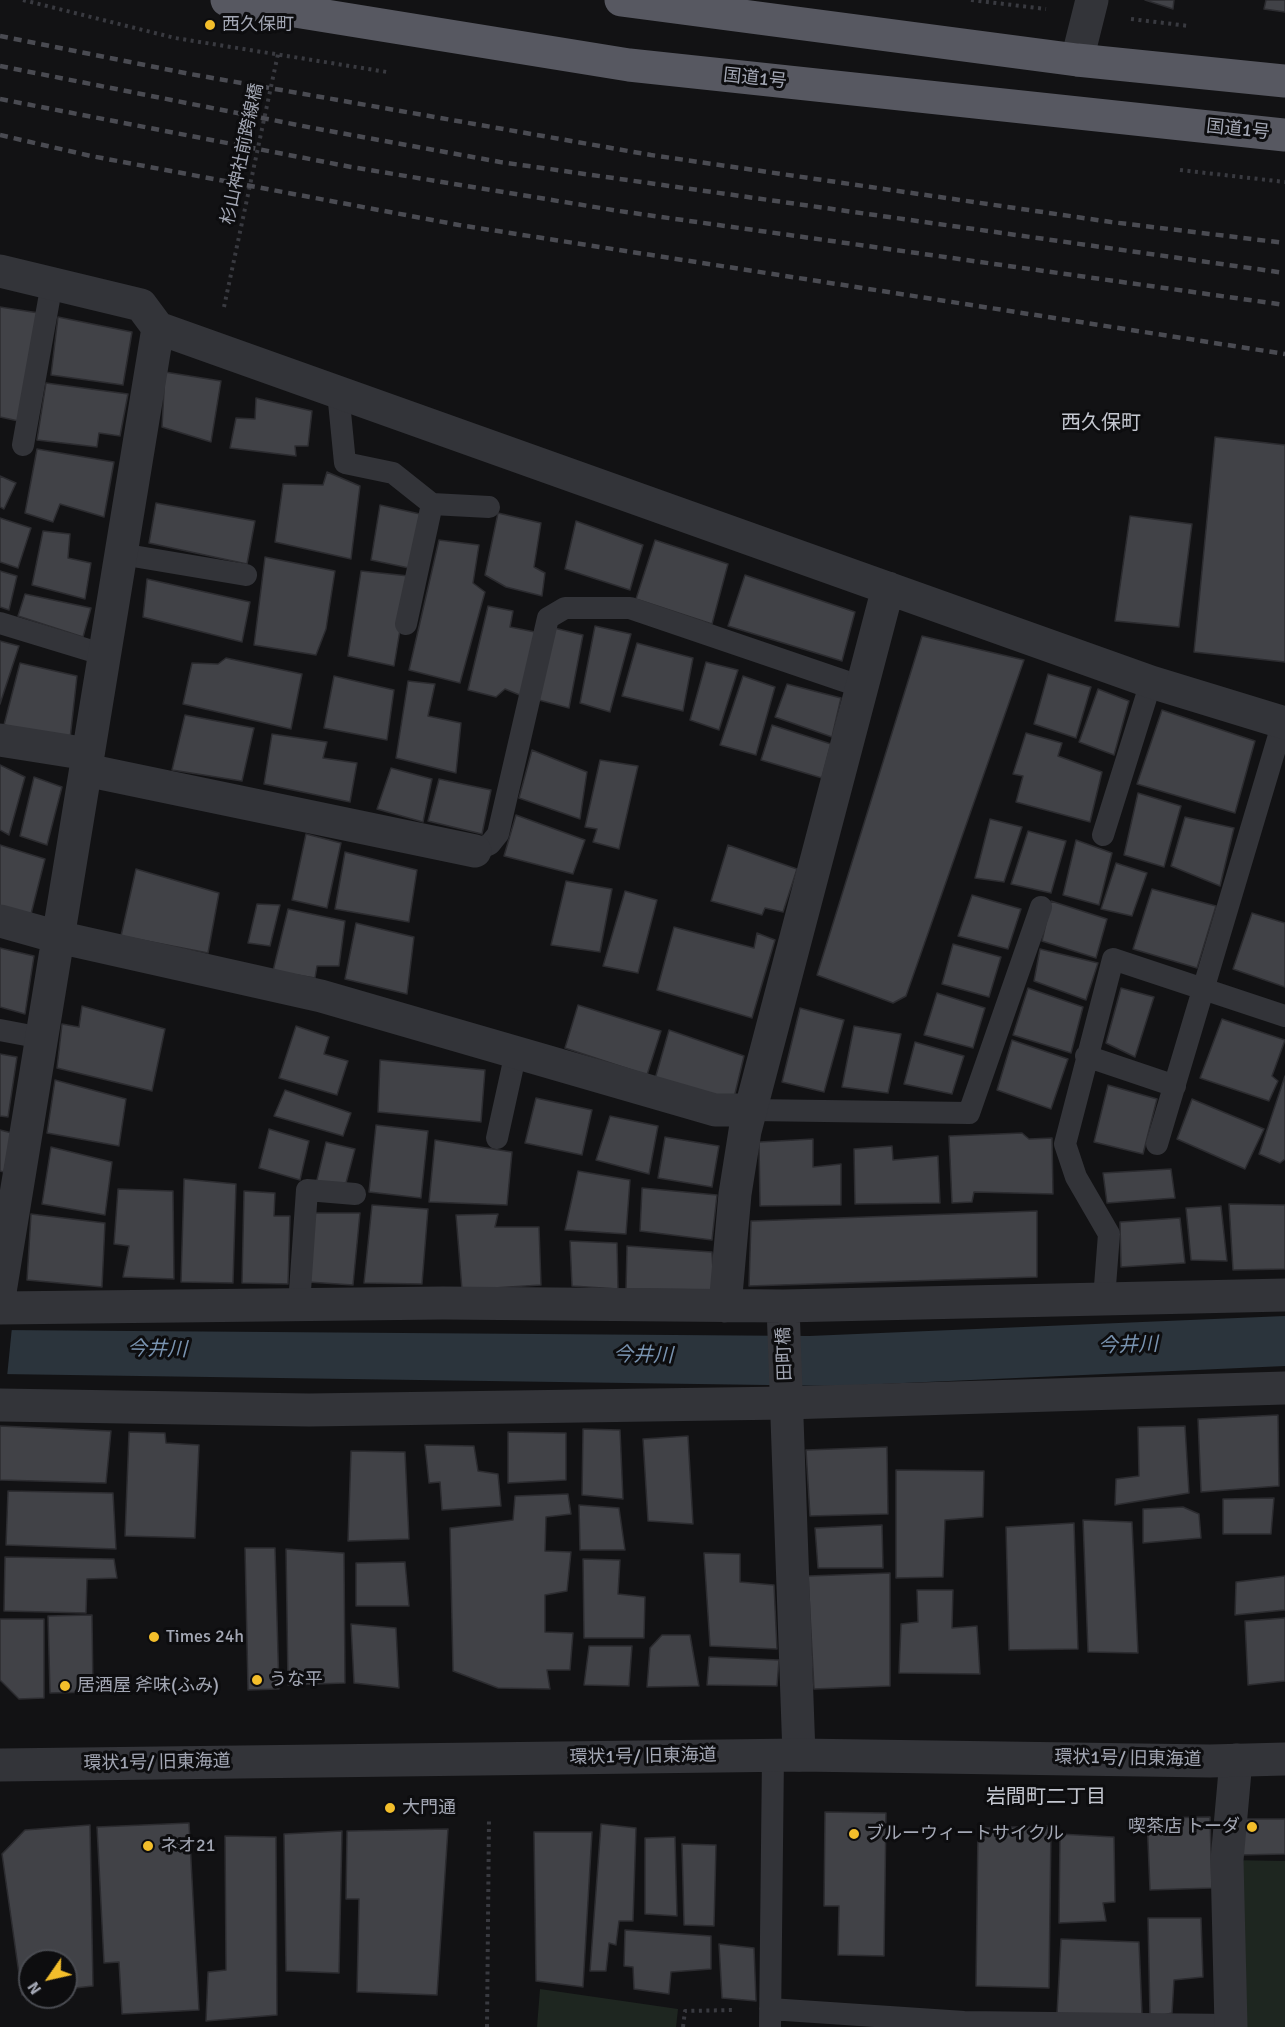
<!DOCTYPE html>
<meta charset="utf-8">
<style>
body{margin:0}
#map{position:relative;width:1285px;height:2027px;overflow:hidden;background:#121214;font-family:Signika,sans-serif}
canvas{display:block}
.north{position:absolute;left:18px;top:1949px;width:60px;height:60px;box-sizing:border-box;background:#0d0d0f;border:2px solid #494b51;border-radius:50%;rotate:236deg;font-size:16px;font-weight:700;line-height:24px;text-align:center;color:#a3a7b4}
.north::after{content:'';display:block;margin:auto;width:21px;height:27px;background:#f3be2b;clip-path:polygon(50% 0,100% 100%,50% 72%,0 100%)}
</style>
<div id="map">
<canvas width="1285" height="2027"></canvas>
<div class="north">N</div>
</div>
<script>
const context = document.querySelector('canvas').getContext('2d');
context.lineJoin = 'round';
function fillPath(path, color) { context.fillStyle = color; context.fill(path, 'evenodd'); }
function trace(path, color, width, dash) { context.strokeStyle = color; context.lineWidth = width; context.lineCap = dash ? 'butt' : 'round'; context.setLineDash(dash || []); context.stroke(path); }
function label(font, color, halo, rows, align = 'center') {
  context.font = font + ' Signika,"Noto Sans JP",sans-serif'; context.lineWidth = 6; context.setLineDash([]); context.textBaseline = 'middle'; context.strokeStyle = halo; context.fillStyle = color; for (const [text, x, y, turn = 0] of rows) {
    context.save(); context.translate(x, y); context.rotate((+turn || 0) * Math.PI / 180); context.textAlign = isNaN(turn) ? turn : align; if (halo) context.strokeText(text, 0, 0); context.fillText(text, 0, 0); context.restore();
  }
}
const green = new Path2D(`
 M1227,1860L1285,1861V2027H1231Z
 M540,1989L678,2009L676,2027H537Z`);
const water = new Path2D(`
 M1285,1316V1366L837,1386L0,1374V1330L809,1336Z`);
const pier = new Path2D(`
 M0,1327H12L7,1377H0Z`);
const building = new Path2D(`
 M1145,0H1174L1173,9Z
 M1266,0H1285V12L1264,9Z
 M0,307L39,313L23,422L0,417Z
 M58,317L132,332L123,385L51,375Z
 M165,372L221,381L211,442L162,427Z
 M46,383L128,394L120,436L99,433L97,447L37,440Z
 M256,398L312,411L308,446H295L296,456L230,448L236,418L255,419Z
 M1215,437L1285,445V662L1194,652Z
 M37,449L114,462L104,517L60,504L53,522L25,513Z
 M327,472L360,486L351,559L275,542L283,484L323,485Z
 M0,476L16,483L4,509L0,507Z
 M156,503L255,521L247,564L149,543Z
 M380,505L420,514L409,568L371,560Z
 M498,513L541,523L534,567L545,573L542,596L506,587L485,575Z
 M1130,516L1192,524L1179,627L1115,621Z
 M0,518L31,528L18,568L0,562Z
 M576,521L643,545L630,590L565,569Z
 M43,531L70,534L68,558L91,563L85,599L32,585Z
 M439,540L479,545L473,583L485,592L460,683L409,670Z
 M655,540L728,564L712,624L636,599Z
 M265,557L335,571L326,629L316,655L254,645Z
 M0,571L17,576L9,610L0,607Z
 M361,571L409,576L394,666L348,656Z
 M745,575L855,612L842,661L728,626Z
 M147,579L250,602L242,642L143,617Z
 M25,594L91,608L83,637L18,616Z
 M488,606L513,611L510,627L535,632L522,696L505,689L496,697L468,690Z
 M595,626L631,634L610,712L580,703Z
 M550,627L583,635L569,708L535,699Z
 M922,636L1024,660L906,996L893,1003L817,975Z
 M0,641L19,646L0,704Z
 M637,643L693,658L683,711L622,696Z
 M226,658L302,674L291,729L183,704L192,663L218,664Z
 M706,662L738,670L719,730L690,720Z
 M20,663L77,676L70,739L4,725Z
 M1048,674L1091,687L1076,738L1034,724Z
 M334,676L394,690L387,740L324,728Z
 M743,676L775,687L756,755L720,745Z
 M408,681L435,684L428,716L461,723L456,773L396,758Z
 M787,684L841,698L832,737L775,717Z
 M1098,689L1129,701L1114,755L1079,742Z
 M1162,710L1255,741L1235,813L1137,784Z
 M185,715L254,728L242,781L172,770Z
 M772,725L831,744L822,778L761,760Z
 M1026,733L1062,743L1058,756L1102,772L1090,822L1016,802L1023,776L1013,774Z
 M272,734L327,742L323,758L357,763L350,802L264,784Z
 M532,750L587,772L580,819L519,798Z
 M600,760L638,766L619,849L593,842L597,829L585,827Z
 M0,765L25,777L9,835L0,830Z
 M391,768L432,779L423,822L377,809Z
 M34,777L62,787L47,845L20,836Z
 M439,779L491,790L482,834L428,821Z
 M1138,793L1181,806L1164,867L1124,855Z
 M516,815L585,840L573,874L504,856Z
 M1185,817L1234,828L1220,886L1171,866Z
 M990,819L1022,827L1004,882L975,878Z
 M1028,831L1066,841L1051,893L1011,884Z
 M306,834L341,843L327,908L292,900Z
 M1076,840L1112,853L1099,905L1063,895Z
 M0,845L45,859L30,918L0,908Z
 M728,845L797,869L783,912L765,908L762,915L711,901Z
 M345,852L417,870L409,922L335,909Z
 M1116,863L1147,873L1132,916L1101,909Z
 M136,869L219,893L208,953L121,936Z
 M566,881L612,889L600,952L551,945Z
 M1152,889L1216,906L1197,968L1133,949Z
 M625,891L657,900L638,973L603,966Z
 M972,895L1021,909L1008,949L958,936Z
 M1051,901L1107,919L1096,958L1042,941Z
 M257,904L280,905L270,946L248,943Z
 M288,909L345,921L339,966H317L315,978L273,971Z
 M1252,913L1285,923V987L1233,969Z
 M356,923L414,937L407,994L345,979Z
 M674,927L754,948L757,933L775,940L752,1018L657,990Z
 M953,944L1001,957L989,997L942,984Z
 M0,948L34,956L25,1014L0,1007Z
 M1040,949L1098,963L1086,1000L1034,981Z
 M1028,988L1083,1007L1071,1053L1013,1035Z
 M1121,988L1154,997L1135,1057L1106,1043Z
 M937,993L985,1008L973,1048L924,1035Z
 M578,1005L661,1031L647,1075L565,1048Z
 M82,1006L165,1029L152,1091L57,1068L62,1024L79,1027Z
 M800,1008L844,1020L824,1092L782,1082Z
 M1222,1019L1285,1040L1272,1076L1278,1081L1269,1101L1200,1078Z
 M296,1026L329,1037L324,1054L348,1061L337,1095L279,1078Z
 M854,1026L901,1034L888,1093L842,1087Z
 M669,1030L744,1056L733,1102L655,1079Z
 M1012,1040L1068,1059L1051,1109L997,1090Z
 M915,1042L964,1056L952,1094L904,1084Z
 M0,1054L17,1057L8,1117L0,1116Z
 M380,1060L485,1070L481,1122L378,1112Z
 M1285,1076V1159L1280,1163L1259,1154Z
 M55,1080L126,1099L119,1146L47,1133Z
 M1108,1085L1157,1099L1143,1154L1094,1142Z
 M285,1090L351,1113L343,1136L274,1116Z
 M536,1098L592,1110L582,1155L525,1143Z
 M1192,1099L1264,1129L1245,1169L1177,1139Z
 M610,1116L658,1126L649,1174L596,1160Z
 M376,1125L428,1131L421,1198L369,1192Z
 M269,1129L309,1141L300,1180L259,1168Z
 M0,1130L12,1133L4,1172L0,1171Z
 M1022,1133L1029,1139L1052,1138L1053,1194L974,1192L972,1202L952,1203L949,1136Z
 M665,1137L719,1146L712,1187L658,1178Z
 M813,1139V1167L841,1164V1205L760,1206L759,1142Z
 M435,1140L512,1152L507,1205L429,1202Z
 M326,1142L355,1149L346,1183L316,1184Z
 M892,1146L893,1160L938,1156L940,1203L855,1204L854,1149Z
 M51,1147L112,1162L105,1215L42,1204Z
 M1171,1169L1175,1198L1107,1203L1103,1173Z
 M578,1171L630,1180L626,1234L565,1230Z
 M184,1179L236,1184L233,1283L181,1282Z
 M642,1188L717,1195L712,1240L640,1231Z
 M118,1189L173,1191L174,1279L123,1277L129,1246L114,1244Z
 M244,1191L275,1193L274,1216H290L288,1284L242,1283Z
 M1229,1204L1285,1205V1269L1233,1270Z
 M372,1205L428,1209L422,1284L364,1283Z
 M1221,1206L1227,1261L1191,1260L1186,1208Z
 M1037,1211V1277L749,1286L751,1221Z
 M312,1213H360L353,1285L308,1282Z
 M31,1214L105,1223L102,1287L27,1280Z
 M498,1214L495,1227H539L541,1285L462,1290L456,1215Z
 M1180,1218L1185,1263L1121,1267L1120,1222Z
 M570,1241L617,1243L618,1289L572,1286Z
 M627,1246L712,1252L714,1290L626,1289Z
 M1278,1415L1279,1486L1201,1492L1198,1419Z
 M0,1426L111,1431L106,1483L0,1480Z
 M1185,1426L1189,1493L1115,1505L1116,1479L1139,1476L1138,1427Z
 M583,1429L620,1430L623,1499L582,1495Z
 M129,1432L165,1433L166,1443L199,1445L195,1538L125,1536Z
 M508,1432L566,1433V1480L508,1483Z
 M688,1436L693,1524L648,1521L643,1439Z
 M425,1445L474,1446L478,1471L498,1474L501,1506L442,1510L440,1482L429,1483Z
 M887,1447L888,1514L810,1516L806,1450Z
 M351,1451L405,1452L409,1539L348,1541Z
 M896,1470L984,1471L983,1517L945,1520L943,1577L896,1578Z
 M8,1491L113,1493L116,1549L6,1545Z
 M568,1494L571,1514L546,1517L545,1551L571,1552L567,1591L545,1595V1632L573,1633L570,1670H547L550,1689L498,1688L453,1671L450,1528L513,1520L515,1496Z
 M1274,1498L1271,1534H1223V1499Z
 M579,1505L619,1508L625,1550H580Z
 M1183,1507L1199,1514L1201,1538L1143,1543V1509Z
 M1083,1520L1132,1522L1138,1653L1088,1652Z
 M1074,1523L1078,1649L1009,1650L1006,1527Z
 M882,1525L883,1568H818L815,1528Z
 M245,1548H275L279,1689L248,1690Z
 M286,1549L344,1553L345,1683L288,1685Z
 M704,1553L740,1554V1582L774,1585L777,1649L710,1646Z
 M5,1557L114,1559L117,1578L87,1579L86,1613L4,1611Z
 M583,1559L620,1560L618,1594L645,1597L644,1638H584Z
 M405,1562L409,1606H356V1563Z
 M890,1573V1686L814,1689L808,1576Z
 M1285,1576V1610L1235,1615L1236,1582Z
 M917,1590H953L952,1628L977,1626L980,1674L899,1673L901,1624L918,1622Z
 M92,1615L93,1692L50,1693L48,1616Z
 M1285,1618V1681L1248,1685L1245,1621Z
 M0,1619H44V1698L19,1699L0,1680Z
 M351,1624L396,1628L399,1688L354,1683Z
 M662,1635H690L699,1686L647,1687L650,1648Z
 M589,1646H632L629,1686L584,1685Z
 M709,1657L779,1660L777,1686L707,1685Z
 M825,1812L886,1813L884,1956L838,1955L839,1906H824Z
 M1210,1817L1212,1888L1150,1890L1147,1818Z
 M1238,1819H1285V1854L1239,1855Z
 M189,1823L199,2010L122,2014L119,1962L104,1963L97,1827Z
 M601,1824L636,1828L633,1921H619L616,1945L609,1943L606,1971H590Z
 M90,1825L93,1986L66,1989V1961H30V1994L22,1995L2,1854L25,1830Z
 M1051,1826L1049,1988L976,1986L978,1828Z
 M448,1829L437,1995L357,1992L359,1899H346L347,1831Z
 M342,1831L339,1973L286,1971L284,1834Z
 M534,1832H592L583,1987L536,1981Z
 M1060,1834L1114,1837L1115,1902L1103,1903L1106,1921L1059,1923Z
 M225,1836L276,1837L277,2015L206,2021L208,1972L226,1970Z
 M675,1837L677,1916L645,1914V1838Z
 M682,1844L716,1845L714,1926L684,1925Z
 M1148,1918H1201L1203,1977L1174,1980L1172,2013L1150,2018Z
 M625,1930L711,1936V1969L671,1972L669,1994L634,1989L633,1967L624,1966Z
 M1061,1939L1139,1942L1142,2015L1057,2014Z
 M719,1944L754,1948L756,2001L722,1998Z`);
const path = new Path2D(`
 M23,0L175,38L387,72
 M971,0L1046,9
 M1131,19L1189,26
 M1180,170L1285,182
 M224,307L278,54
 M487,2027L489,1818
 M683,2027L685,2011L734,2010`);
const service = new Path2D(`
 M338,392L345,463L393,473L432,504L406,624
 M23,445L52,283
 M432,504L489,507
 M121,554L246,575
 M0,623L105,655
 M1103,835L1151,682
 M475,851L490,844L498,834L548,618L565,608H630L862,687
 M0,1030L42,1038
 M1086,1056L1175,1086
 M751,1110L969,1113L1041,907
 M497,1138L516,1052
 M1157,1144L1283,722
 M1104,1299L1109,1234L1076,1177L1065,1144L1113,959L1285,1016
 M299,1305L307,1190L355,1194
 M770,2009L964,2022L1231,2025
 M770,2027L773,1755`);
const minor = new Path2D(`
 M1077,60L1092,0
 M0,271L141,305L158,328L1151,682L1285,723
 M0,740L88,754
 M86,770L475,851
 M0,921L58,937L321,996L715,1110H751
 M0,1292L158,328
 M725,1306L735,1194L745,1131L888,588
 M783,1306L799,1755
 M0,1308L443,1303L783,1306L1285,1295
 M0,1405L309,1410L786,1403L1285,1388
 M1231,2027L1227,1860L1236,1760`);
const tertiary = new Path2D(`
 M0,1765L799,1755L1210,1761L1285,1759`);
const trunk = new Path2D(`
 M227,0L629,65L1285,135
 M621,0L1077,60L1285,81`);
const rail = new Path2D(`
 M0,36L190,74L651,155L1111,222L1285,243
 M0,66L313,128L500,162L1285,273
 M0,99L351,167L619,211L1285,305
 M0,135L91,156L459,225L1285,354`);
const markers = [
 [210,25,6,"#f3be2b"],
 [154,1637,6,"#f3be2b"],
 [257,1680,6,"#f3be2b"],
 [65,1686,6,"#f3be2b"],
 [390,1808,6,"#f3be2b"],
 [1252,1827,6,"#f3be2b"],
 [854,1834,6,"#f3be2b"],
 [148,1846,6,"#f3be2b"]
];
const poiNames = [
 ["西久保町",222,25],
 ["Times 24h",166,1637],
 ["うな平",269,1680],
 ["居酒屋 斧味(ふみ)",77,1686],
 ["大門通",402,1808],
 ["喫茶店 トーダ",1240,1827,"right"],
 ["ブルーウィートサイクル",866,1834],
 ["ネオ21",160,1846]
];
const streetNames = [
 ["国道1号",755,79,6],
 ["国道1号",1238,130,6],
 ["杉山神社前跨線橋",243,154,-78],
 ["田町橋",785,1354,-92],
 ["環状1号/ 旧東海道",643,1757,-1],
 ["環状1号/ 旧東海道",1128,1759,1],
 ["環状1号/ 旧東海道",157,1763,-1]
];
const neighbourhoodNames = [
 ["西久保町",1101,424],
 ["岩間町二丁目",1046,1798]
];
const waterNames = [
 ["今井川",1128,1346,-2],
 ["今井川",157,1350,1],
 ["今井川",643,1356,1]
];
fillPath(green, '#1e2620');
fillPath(water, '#2b343c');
fillPath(pier, '#121214');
fillPath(building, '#414247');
trace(building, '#2c2c30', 1.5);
trace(path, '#393a40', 4, [3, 4.5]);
trace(service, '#333439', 22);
trace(minor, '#333439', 33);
trace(tertiary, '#333439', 33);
trace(trunk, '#575861', 33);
trace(rail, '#4a4b52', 4.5, [8, 6]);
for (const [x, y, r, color] of markers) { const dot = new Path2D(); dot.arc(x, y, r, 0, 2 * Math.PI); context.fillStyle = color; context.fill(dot); trace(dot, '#0d0d0f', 2); }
label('18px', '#a3a7b4', '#0d0d0f', poiNames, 'left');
label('18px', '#a3a7b4', '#0d0d0f', streetNames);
label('20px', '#c4c7d0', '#0d0d0f', neighbourhoodNames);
label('italic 20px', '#7993b0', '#0d0d0f', waterNames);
</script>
